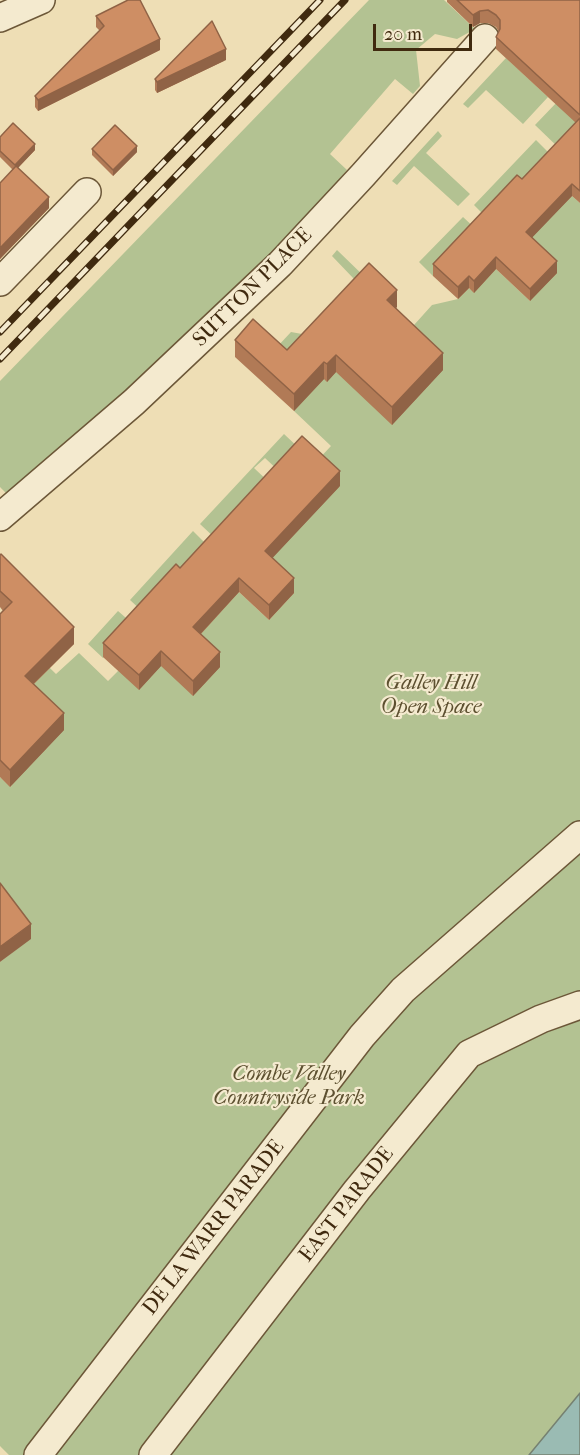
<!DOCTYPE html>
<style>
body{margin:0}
#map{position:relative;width:580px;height:1455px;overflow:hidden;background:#eedeb5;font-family:"IM FELL French Canon",serif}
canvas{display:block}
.scale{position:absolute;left:373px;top:24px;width:99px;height:27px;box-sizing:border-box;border:3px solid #402a0f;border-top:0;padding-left:8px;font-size:18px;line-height:21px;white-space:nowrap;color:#402a0f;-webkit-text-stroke:4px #f4eacf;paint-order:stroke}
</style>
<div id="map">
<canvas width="580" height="1455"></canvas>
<div class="scale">20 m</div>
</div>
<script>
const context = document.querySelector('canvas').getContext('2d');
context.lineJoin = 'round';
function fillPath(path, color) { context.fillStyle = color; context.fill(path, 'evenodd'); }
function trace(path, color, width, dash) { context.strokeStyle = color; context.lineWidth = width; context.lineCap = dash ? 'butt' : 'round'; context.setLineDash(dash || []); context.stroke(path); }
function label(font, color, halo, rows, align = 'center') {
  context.font = font + ' "IM FELL French Canon",serif'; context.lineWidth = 4.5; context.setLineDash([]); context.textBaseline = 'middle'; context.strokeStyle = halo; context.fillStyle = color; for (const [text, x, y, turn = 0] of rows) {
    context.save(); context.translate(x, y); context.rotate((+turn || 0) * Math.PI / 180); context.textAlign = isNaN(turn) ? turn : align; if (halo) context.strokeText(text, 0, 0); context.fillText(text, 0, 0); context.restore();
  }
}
const green = new Path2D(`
 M369,0H444L475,29L457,39L435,34L416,50L420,86L413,94L395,79L330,154L347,170L296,231L215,312L9,496L0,487V381Z
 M506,58L548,97L523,124L486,90L468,108L463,104Z
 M580,78V130L561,150L535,125Z
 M438,131L442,136L426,153L470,194L458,206L414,166L397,185L392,181Z
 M536,140L554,158L488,219L474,205Z
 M572,196L580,203V1455H9L0,1446V962L31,938L0,897V777L11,787L29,696L0,619L56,674L79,653L108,681L118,671L188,637L215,618L239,592L269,620L294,593L265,566L315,463L331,446L294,411L277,347L291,332L302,334L354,279L332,256L337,250L369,281L351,355L405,335L432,305L458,299L469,288L474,292L496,269L530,301L523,241Z
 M463,217L477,230L433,276L419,262Z
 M284,434L302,451L282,474L265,458L254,468L271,484L218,541L200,524Z
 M193,531L211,549L144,613L130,600Z
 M118,611L133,624L103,658L88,644Z`);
const water = new Path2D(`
 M580,1393V1455H529Z`);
const street = new Path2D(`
 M0,18L41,0
 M0,282L87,192
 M0,517L134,402L280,264L363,175L485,38
 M38,1455L362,1036L403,990L580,835
 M153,1455L357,1190L469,1054L541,1019L580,1005`);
const rail = new Path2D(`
 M0,332L320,0
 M0,359L345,0`);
const wall = new Path2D(`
 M447,0H580V203L572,196L532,237L557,273L530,301L496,269L474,293L469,288L458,299L433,276V264L522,179L576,123L496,49V37L499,32L496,27L488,23H480L473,27L447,2Z
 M96,16L160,50L38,111L35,107V96L100,31L96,27Z
 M226,60L157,93L155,90V79Z
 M0,137L35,150L18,168L49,208L0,259V183L13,170L0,157Z
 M92,149L137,152L113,176L92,155Z
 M397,307L396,308L443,370L392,425L336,372L327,382L324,379L294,411L235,357V340L287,350Z
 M340,486L272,558L294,593L269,620L239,592L201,634L220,667L193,696L161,666L139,690L103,657V643Z
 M0,555L74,644L34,684L64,730L10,787L0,777V614L3,611L0,607Z`);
const shadedWall = new Path2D(`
 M480,11V23L473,27V15Z
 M160,39V50L38,111V100Z
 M226,49V60L157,93V82Z
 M35,144V150L15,171V165Z
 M137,146V152L113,176V170Z
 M572,184V196L526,244V232Z
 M49,197V208L0,259V248Z
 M496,257V269L474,293V281Z
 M557,261V273L530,301V289Z
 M469,276V288L458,299V287Z
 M397,290V307L387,318V300Z
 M443,353V370L392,425V407Z
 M336,355V372L327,382V364Z
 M324,362V379L294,411V394Z
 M340,471V486L265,566V551Z
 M239,578V592L193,642V627Z
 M294,578V593L269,620V605Z
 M74,627V644L25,692V676Z
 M161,651V666L139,690V675Z
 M220,652V667L193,696V681Z
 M64,713V730L10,787V770Z
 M31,924V939L0,962V947Z`);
const building = new Path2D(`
 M128,0H140L160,39L38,100L35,96L104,26L96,16Z
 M457,0H580V115L496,37L500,29V20L496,15L488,10L480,11L473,15Z
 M212,21L226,49L157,82L155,79Z
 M580,118V191L572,184L526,232L557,261L530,289L496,257L474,281L469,276L458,287L433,264L517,175L522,179Z
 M13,123L35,144L15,165L0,151V137Z
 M115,125L137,146L113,170L92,149Z
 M16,166L49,197L0,248V183Z
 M369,263L397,290L387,300L443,353L392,407L336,355L327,364L324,362L294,394L235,340L253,319L287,350Z
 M302,436L340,471L265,551L294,578L269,605L239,578L193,627L220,652L193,681L161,651L139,675L103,643L176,564L180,568Z
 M1,554L74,627L25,676L64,713L10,770L0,760V614L12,602L0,591V555Z
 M0,883L31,924L0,947Z`);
const streetNames = [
 ["SUTTON PLACE",253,288,-45],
 ["EAST PARADE",347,1205,-52],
 ["DE LA WARR PARADE",214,1228,-52]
];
const parkNames = [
 ["Galley Hill",431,684],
 ["Open Space",431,708],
 ["Combe Valley",289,1075],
 ["Countryside Park",289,1099]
];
fillPath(green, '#b3c292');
fillPath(water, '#9abbb3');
trace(water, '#768171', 1.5);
trace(street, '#6c5738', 30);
trace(street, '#f4eacf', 27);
trace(rail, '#402a0f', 7);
trace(rail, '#f4eacf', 4.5, [14]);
fillPath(wall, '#b17a56');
fillPath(shadedWall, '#906346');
fillPath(building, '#ce8e64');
trace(building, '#906346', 1.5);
label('21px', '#402a0f', '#f4eacf', streetNames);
label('italic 21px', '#5d5030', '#f4eacf', parkNames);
</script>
